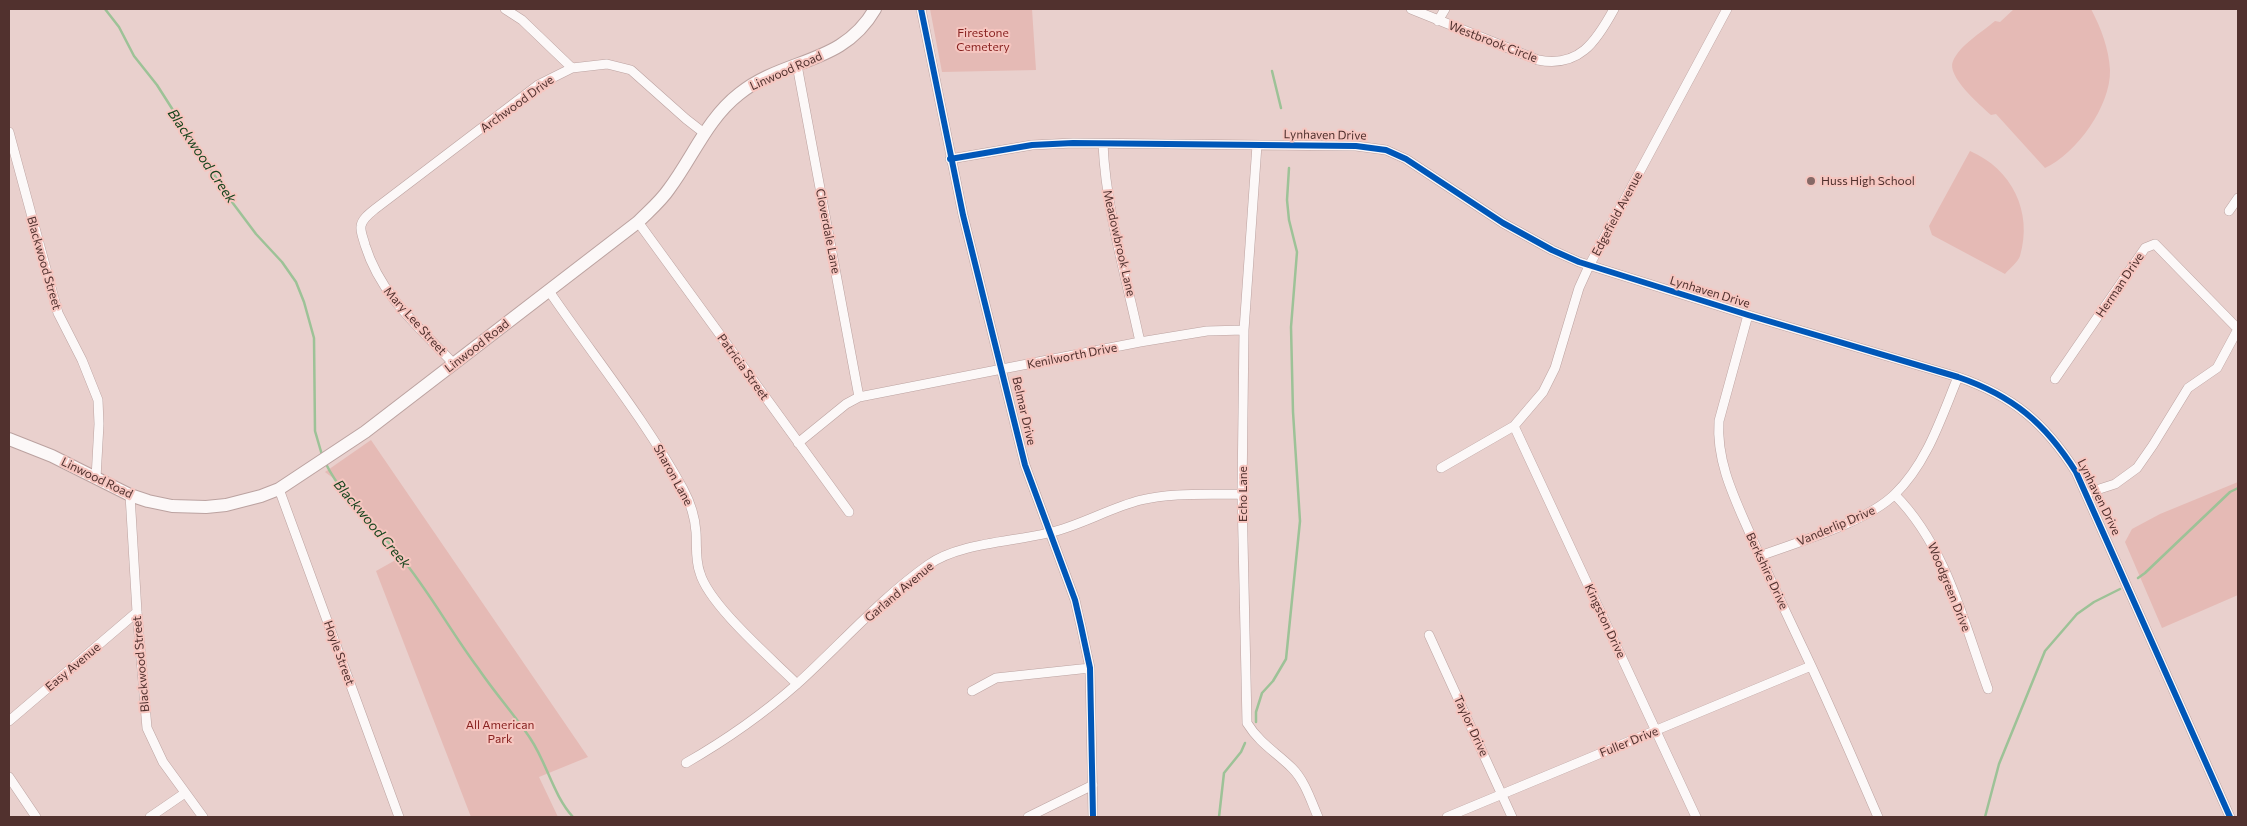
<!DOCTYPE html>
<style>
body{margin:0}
#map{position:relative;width:2247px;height:826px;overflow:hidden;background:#e9d0cd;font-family:Commissioner,sans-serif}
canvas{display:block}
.frame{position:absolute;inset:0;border:10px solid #51312e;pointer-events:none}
</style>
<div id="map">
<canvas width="2247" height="826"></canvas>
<div class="frame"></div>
</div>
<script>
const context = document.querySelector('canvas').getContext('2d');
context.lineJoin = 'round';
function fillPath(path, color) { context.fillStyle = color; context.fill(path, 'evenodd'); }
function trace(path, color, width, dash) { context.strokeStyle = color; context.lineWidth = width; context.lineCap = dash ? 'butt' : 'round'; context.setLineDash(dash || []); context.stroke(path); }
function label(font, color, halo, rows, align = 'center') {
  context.font = font + ' Commissioner,sans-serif'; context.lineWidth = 4; context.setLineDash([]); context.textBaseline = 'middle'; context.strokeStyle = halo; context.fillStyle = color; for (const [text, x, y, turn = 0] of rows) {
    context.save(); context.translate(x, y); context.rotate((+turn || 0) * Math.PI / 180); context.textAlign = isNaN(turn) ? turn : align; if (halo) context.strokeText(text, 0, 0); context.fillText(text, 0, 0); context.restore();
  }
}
const green = new Path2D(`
 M930,9H1032L1036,70L942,72Z
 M2014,9H2091C2101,28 2109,49 2110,70C2111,106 2076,154 2045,168L1996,114L1991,115C1980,105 1946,76 1953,61C1960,45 1982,32 1995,21L2000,22Z
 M1970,151C2012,169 2033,212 2020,256C2018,262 2009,269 2005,274L1932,235L1929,226Z
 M371,440L588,757L539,777L558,817H471L376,571L401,557L347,498L333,478L325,472Z
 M2238,482V595L2162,628L2125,542L2132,529L2160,514Z`);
const stream = new Path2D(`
 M105,9L119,27L134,56L157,85L229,198L256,234L282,262L296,282L304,302L314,338L315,431L322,455
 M1272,71L1281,108
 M325,462C343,499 375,525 400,556C429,591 451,632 478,668C494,692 514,714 530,738C547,763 553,795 573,817
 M2138,578L2145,573L2230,492L2238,488
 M1256,722V712L1262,693L1273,681L1286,659L1300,521L1293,412L1291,327L1297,252L1289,220L1287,200L1289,168
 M1219,817L1224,773L1241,752L1245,743
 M1985,817L1999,764L2045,651L2077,614L2094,602L2120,589`);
const minor = new Path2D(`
 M505,9L522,20L572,68
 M921,9L963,215L1025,465L1075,600L1081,626L1090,668L1093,817
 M1411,9L1538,60C1579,68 1596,42 1614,9
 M1438,21L1445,9
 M797,65L859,397
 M9,132L58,313L82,360L98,400L99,424L96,478
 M1103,144C1106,211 1126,276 1140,342
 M1257,145L1244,330L1242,494L1247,723C1260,744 1276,752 1292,768C1305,781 1311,801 1318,817
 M950,159L1032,145L1073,143L1356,146L1386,150L1406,159L1503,223L1552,250L1579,262L1748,315L1958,377C2013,396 2045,423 2076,472L2230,817
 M2229,211L2238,198
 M638,222L849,512
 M549,291C594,357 645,419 683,489C690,502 695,517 696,532C697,546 695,560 700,573C709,605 772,659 797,684
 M1748,315L1719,421C1716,462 1735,499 1751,536C1769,577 1788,617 1807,657C1832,710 1855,764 1878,817
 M454,364C419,327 381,296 365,245C364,240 360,232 361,226C362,219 370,213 375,209L538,85L572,68L607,64L631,70L686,119L704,133
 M2055,379L2145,248L2155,244L2238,329L2217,368L2188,388L2153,445L2137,468L2115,484L2087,493
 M1514,426L1696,817
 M798,443L846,404L859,397L1140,342L1207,331L1244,330
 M1441,468L1514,426L1543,392L1555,368L1579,288L1589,266L1727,9
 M279,489L399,817
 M130,495L137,612L147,728L163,762L203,817
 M1895,495C1946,546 1964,623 1988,689
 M1760,556C1798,542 1867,522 1895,494C1927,463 1941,418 1958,377
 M1429,635L1512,817
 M972,691L996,678L1090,668
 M9,721L137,612
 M686,763C726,740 762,715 797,684C840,645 880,599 928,565C959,543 1012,542 1048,533C1080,526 1109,508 1141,500C1173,492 1209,495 1242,494
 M9,777L36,817
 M150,817L185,793
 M1028,817L1093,785
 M1447,817L1811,666`);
const secondary = new Path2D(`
 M9,439L52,456L130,495L148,501L172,506L206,507L226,505L261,496L279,489L365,432L638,222C649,211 661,201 669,189C693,157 707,119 739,94C785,57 842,66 875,9`);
const cycleway = new Path2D(`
 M921,9L963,215L1025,465L1075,600L1081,626L1090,668L1093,817
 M950,159L1032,145L1073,143L1356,146L1386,150L1406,159L1503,223L1552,250L1579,262L1748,315L1958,377C2013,396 2045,423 2076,472L2230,817`);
const markers = [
 [1811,181,5,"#866966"]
];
const parkNames = [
 ["Firestone",983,33],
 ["Cemetery",983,47],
 ["All American",500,725],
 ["Park",500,739]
];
const streetNames = [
 ["Westbrook Circle",1493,42,21],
 ["Linwood Road",786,71,-24],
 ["Archwood Drive",517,104,-36],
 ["Lynhaven Drive",1325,135,1],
 ["Edgefield Avenue",1617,214,-62],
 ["Cloverdale Lane",828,231,79],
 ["Meadowbrook Lane",1119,243,77],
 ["Blackwood Street",44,263,74],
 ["Herman Drive",2120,285,-56],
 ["Lynhaven Drive",1710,292,17],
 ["Mary Lee Street",415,321,48],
 ["Linwood Road",477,346,-38],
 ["Kenilworth Drive",1072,356,-11],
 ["Patricia Street",743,367,54],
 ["Belmar Drive",1024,411,77],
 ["Sharon Lane",673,475,61],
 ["Linwood Road",97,478,26],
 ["Echo Lane",1243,494,-90],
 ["Lynhaven Drive",2099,497,64],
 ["Vanderlip Drive",1836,526,-23],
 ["Berkshire Drive",1767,571,65],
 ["Woodgreen Drive",1949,587,68],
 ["Garland Avenue",899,592,-40],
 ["Kingston Drive",1605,621,65],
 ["Hoyle Street",339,653,70],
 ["Blackwood Street",141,664,-95],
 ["Easy Avenue",73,667,-40],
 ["Taylor Drive",1471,726,65],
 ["Fuller Drive",1629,742,-22]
];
const poiNames = [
 ["Huss High School",1821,181]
];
const waterNames = [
 ["Blackwood Creek",202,156,56],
 ["Blackwood Creek",372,524,50]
];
fillPath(green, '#e5bab5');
trace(stream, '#9dc297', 2.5);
trace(minor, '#bba2a0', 10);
trace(secondary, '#bba2a0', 14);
trace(minor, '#fcf8f8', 9);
trace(secondary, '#fcf8f8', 12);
trace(cycleway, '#0057b8', 6);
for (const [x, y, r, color] of markers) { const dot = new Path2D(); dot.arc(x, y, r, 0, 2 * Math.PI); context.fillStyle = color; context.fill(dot); trace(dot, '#f6c6c0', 2); }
label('12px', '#882220', '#f6c6c0', parkNames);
label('12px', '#51312e', '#f6c6c0', streetNames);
label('12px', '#51312e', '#f6c6c0', poiNames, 'left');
label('italic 14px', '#17451d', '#f6c6c0', waterNames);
</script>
